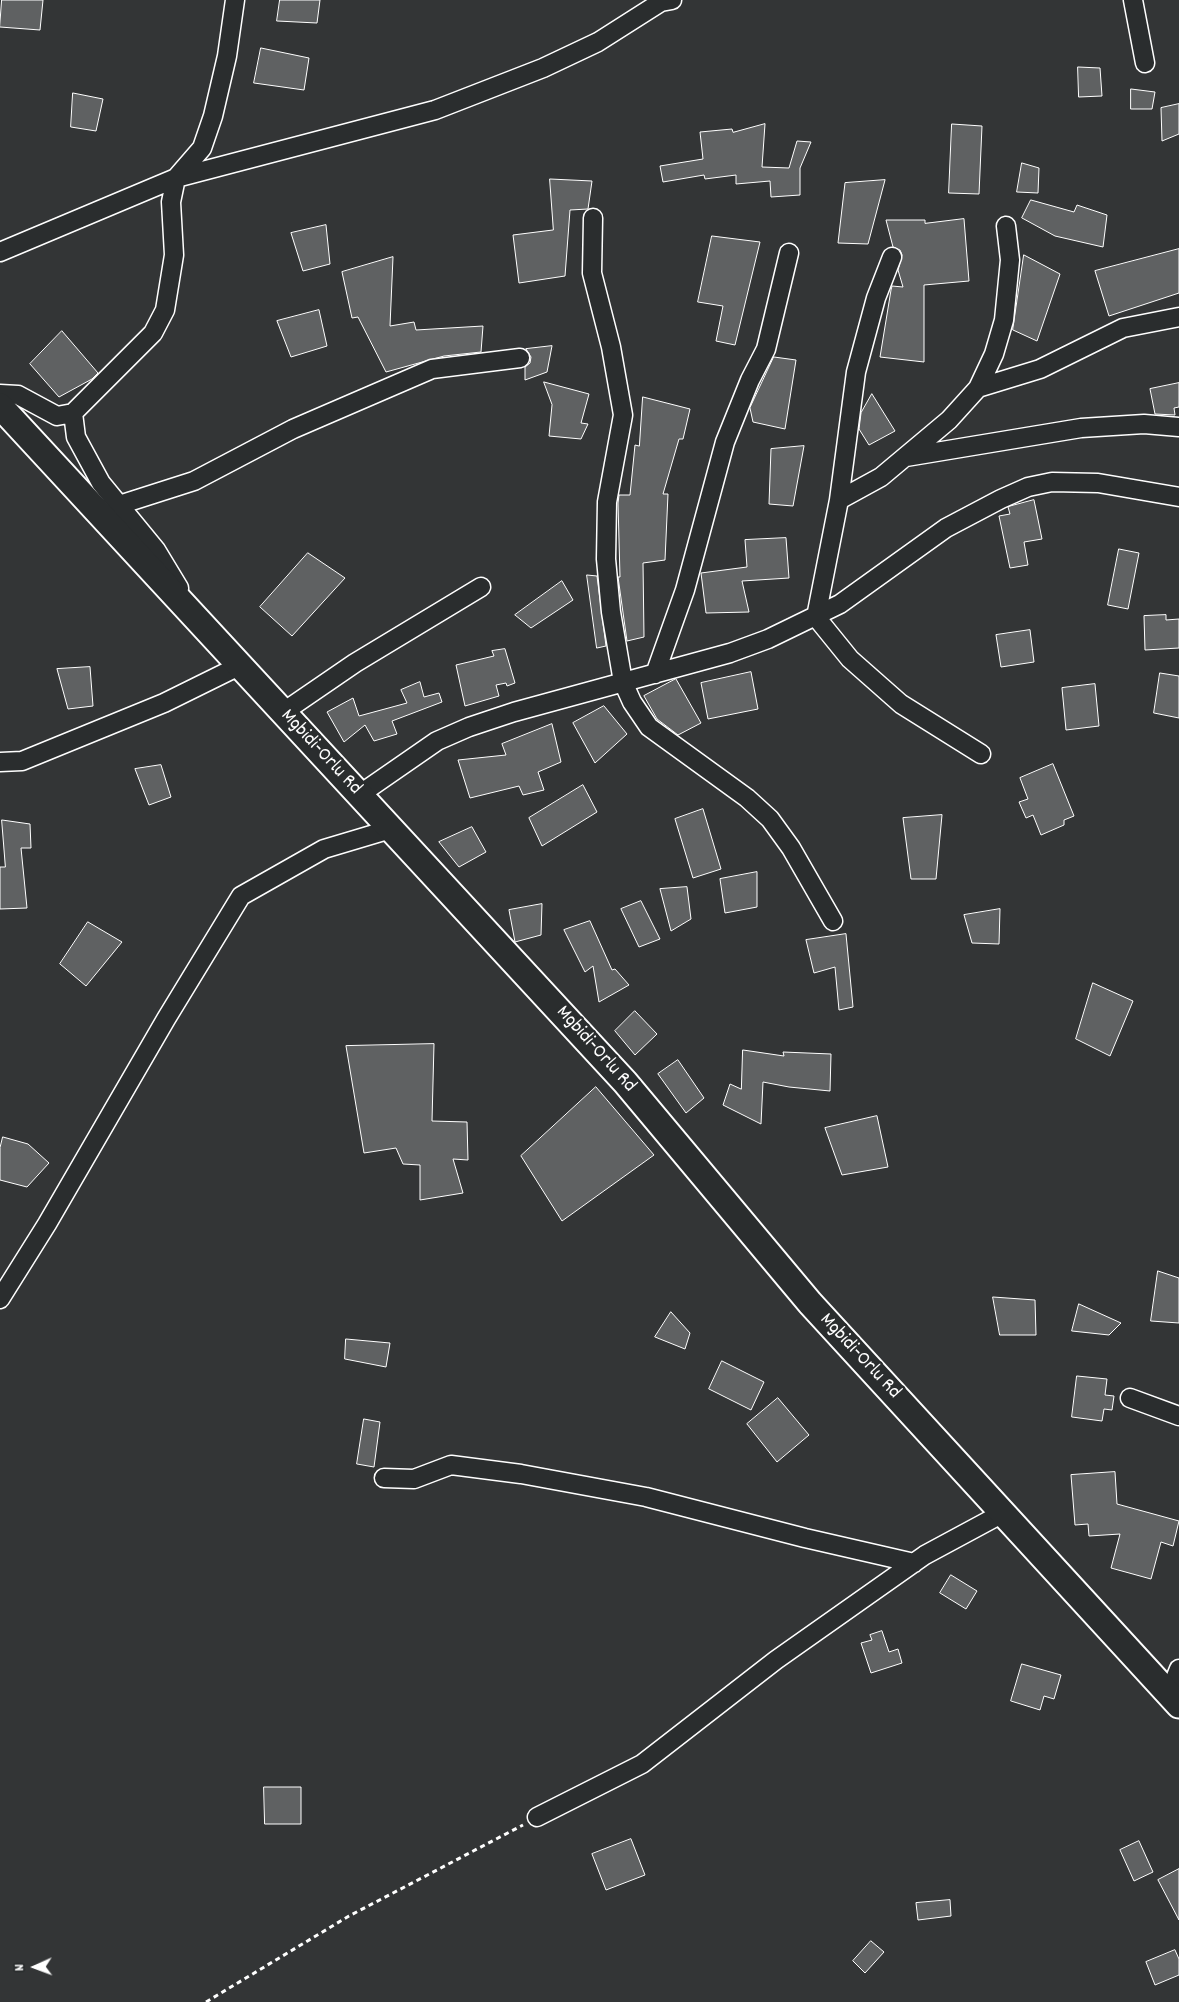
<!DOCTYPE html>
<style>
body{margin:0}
#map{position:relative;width:1179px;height:2002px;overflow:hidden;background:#333536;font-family:Dekko,sans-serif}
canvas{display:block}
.north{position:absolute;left:10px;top:1942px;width:50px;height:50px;-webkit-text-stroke:4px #2a2d2e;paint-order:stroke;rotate:268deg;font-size:14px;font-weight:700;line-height:20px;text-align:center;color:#fff}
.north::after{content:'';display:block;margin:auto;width:18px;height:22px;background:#fff;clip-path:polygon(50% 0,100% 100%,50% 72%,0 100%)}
</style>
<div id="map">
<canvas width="1179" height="2002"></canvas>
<div class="north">N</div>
</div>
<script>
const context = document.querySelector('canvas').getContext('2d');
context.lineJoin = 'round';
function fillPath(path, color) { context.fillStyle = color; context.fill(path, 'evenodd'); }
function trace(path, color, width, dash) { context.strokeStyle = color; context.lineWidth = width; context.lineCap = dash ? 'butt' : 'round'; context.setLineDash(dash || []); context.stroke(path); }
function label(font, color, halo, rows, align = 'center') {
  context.font = font + ' Dekko,sans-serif'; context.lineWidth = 5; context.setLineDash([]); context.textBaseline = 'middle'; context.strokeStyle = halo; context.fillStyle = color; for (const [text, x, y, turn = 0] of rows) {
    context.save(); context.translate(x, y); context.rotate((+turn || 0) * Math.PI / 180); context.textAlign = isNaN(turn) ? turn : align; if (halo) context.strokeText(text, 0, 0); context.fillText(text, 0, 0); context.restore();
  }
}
const building = new Path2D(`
 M2,0H43L40,30L0,27Z
 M280,0H320L317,23L277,21Z
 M261,48L309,58L304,90L254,83Z
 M1078,67L1100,68L1102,96L1079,97Z
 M1131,89L1155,92L1152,109H1131Z
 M73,93L103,99L96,131L71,127Z
 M1179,104V134L1162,141L1161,108Z
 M765,124L762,167L789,168L797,141L811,142L800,168V195L771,197L770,181L736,184V175L705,179L704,175L663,182L660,166L703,159L700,132L732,129L733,132Z
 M952,124L982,126L979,194L949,193Z
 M1022,163L1039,168L1038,193L1017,192Z
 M550,179L592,181L588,209L570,210L565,276L519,283L513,235L553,230Z
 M885,180L868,244L838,243L845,183Z
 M1031,200L1074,212L1077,205L1107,215L1103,247L1055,236L1022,218Z
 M964,219L969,281L924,285V362L880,357L891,290L892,286L903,287L898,270L902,255L900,250L893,247L886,220H925V223Z
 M326,225L330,264L303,271L291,233Z
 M712,236L760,242L735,345L716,341L723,306L698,302Z
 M1179,249V293L1109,316L1095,271Z
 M1024,255L1060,274L1037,341L1013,330Z
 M393,257L390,326L414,322L416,330L483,326L481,352L444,356L386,372L358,317L352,318L342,272Z
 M319,310L327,346L291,357L277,321Z
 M62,331L98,373L92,379L59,397L30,364Z
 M552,346L547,372L525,380V367L530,363L531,357L526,349Z
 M774,357L796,360L785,429L753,422L750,408Z
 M544,382L589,394L581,423L588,424L581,439L549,436L552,405Z
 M1179,383V407L1174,408L1175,415L1155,414L1150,389Z
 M872,394L895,431L869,445L859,429L861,413Z
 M643,397L690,409L683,439H679L663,494H668L665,560L643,563L644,637L627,641L618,577H620L618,503L619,495H630L635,445L639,446Z
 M804,446L793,506L769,504L771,449Z
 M1034,500L1042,539L1024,542L1028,565L1010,568L999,516L1010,514L1008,507Z
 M786,538L789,578L742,581L749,612L706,613L701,573L747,567L745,540Z
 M1119,549L1139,553L1128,609L1108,605Z
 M308,553L345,578L292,636L260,607Z
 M587,575L597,576L606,646L597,648Z
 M562,581L573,600L531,628L515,615Z
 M1166,615V620L1179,619V648L1145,650L1144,616Z
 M1030,630L1034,662L1001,667L996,635Z
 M505,649L515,683L507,686L506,683L496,685L499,696L465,706L456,665L494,656L492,651Z
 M90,667L93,706L68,709L57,669Z
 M751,672L758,709L708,719L701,683Z
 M1160,673L1179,676V718L1154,713Z
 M676,679L701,723L678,735L657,719L644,696Z
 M420,682L424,697L439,693L442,702L392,721L397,734L374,741L365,725L344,742L327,712L353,698L359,716L407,703L401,690Z
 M1095,684L1099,726L1066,730L1062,688Z
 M604,706L627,734L595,763L573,723Z
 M552,724L561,762L538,772L544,790L523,795L519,786L470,798L458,760L506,755L502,744Z
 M1053,764L1074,816L1064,820V825L1041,835L1033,815L1026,818L1019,802L1028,799L1020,778Z
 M161,765L171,797L149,805L135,769Z
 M583,785L597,812L542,846L529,818Z
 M703,809L721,869L693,878L675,819Z
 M942,815L936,879H911L903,818Z
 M2,820L30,824L31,848H21L27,908L0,909V867H5Z
 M472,827L486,852L459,867L439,842Z
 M757,872V907L725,913L720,879Z
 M687,887L691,919L671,931L660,889Z
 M641,901L660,939L639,947L621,909Z
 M542,904L541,935L515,942L509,910Z
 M1000,909L999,944L972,943L964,915Z
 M590,921L612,970L615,969L629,985L599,1002L593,966L585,972L564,930Z
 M88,922L122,942L86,986L60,964Z
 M846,934L853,1007L839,1010L835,967L814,973L806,940Z
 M1093,983L1133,1001L1110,1056L1076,1039Z
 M635,1011L657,1034L635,1055L615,1031Z
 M434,1044L432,1121L467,1122L468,1160L453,1159L463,1193L420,1200V1165L403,1164L396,1148L364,1153L346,1046Z
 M743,1050L784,1056L783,1052L831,1054L830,1091L789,1087L763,1082L761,1124L723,1105L730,1084L741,1089Z
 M678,1060L704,1098L686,1113L658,1074Z
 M596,1087L654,1155L562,1221L521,1156Z
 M877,1116L888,1167L842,1175L825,1128Z
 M3,1137L28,1144L49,1163L27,1187L0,1180V1148Z
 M1158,1271L1179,1278V1323L1151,1321Z
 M993,1297L1035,1300L1036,1335H1000Z
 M1079,1304L1121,1323L1109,1335L1072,1331Z
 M671,1312L690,1333L685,1349L655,1337Z
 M346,1339L390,1343L386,1367L345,1359Z
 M722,1361L764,1382L751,1410L709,1389Z
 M1077,1376L1107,1379L1105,1395L1114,1396L1112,1410L1104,1409L1102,1421L1072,1417Z
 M778,1398L809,1435L777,1462L747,1424Z
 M364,1419L380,1422L374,1467L357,1464Z
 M1115,1472L1117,1504L1179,1521L1173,1546L1161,1542L1151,1579L1111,1568L1120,1534L1089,1536L1088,1524L1075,1525L1071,1475Z
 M951,1575L977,1591L966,1609L940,1593Z
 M882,1631L889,1652L898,1649L902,1663L871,1673L861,1643L872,1640L870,1635Z
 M1022,1664L1061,1675L1054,1699L1044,1696L1040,1710L1011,1701Z
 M264,1787H301V1824H265Z
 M631,1839L645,1875L606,1890L592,1854Z
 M1139,1841L1153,1872L1134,1881L1120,1850Z
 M1179,1869V1920L1158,1880Z
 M950,1900L951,1916L918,1920L916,1903Z
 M871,1941L884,1952L865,1973L853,1961Z
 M1175,1950L1179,1959V1975L1155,1985L1146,1962Z`);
const path = new Path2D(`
 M206,2002L349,1916L523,1825`);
const street = new Path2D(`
 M1133,0L1145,63
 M593,218L592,273L611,347L623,415L607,502L606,559L611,612L623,682L632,702L649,727L747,798L770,819L791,848L833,921
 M0,252L176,178L435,110L543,68L598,42L661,2L672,0
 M892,257L876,298L856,372L839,500L816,617L850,659L901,704L981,754
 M978,388L1040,369L1123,328L1179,317
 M0,394L18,395L57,416L73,413L153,333L165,310L174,255L171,202L176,178L202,148L213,116L227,56L235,0
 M73,413L76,437L101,483L156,550L179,588
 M906,457L1081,428L1144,424L1179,427
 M839,500L881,477L949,420L978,388L994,354L1004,320L1010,260L1006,226
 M119,505L194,481L293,429L432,369L520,358
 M655,674L685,590L725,442L750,380L766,349L789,253
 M282,713L355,663L481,587
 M0,762L22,761L164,703L239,666
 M359,795L437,741L469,727L514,712L730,653L768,639L840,604L946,528L1001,499L1028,487L1052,482L1098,483L1179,497
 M0,1299L47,1224L166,1019L241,896L324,849L391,829
 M1130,1398L1179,1416
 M384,1478L414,1479L451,1465L521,1474L646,1497L805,1538L914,1563
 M1169,1694L1179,1669
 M537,1817L642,1764L776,1660L925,1555L1003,1513`);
const secondary = new Path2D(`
 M0,406L625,1082L810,1303L1179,1705`);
const streetNames = [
 ["Mgbidi-Orlu Rd",320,753,47],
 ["Mgbidi-Orlu Rd",595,1050,48],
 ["Mgbidi-Orlu Rd",859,1357,47]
];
fillPath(building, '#5f6162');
trace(building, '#fff', 1);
trace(street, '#fff', 21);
trace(secondary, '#fff', 29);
trace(path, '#fff', 3, [5, 4]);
trace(street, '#2a2d2e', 18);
trace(secondary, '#2a2d2e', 25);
label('20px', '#fff', '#2a2d2e', streetNames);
</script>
